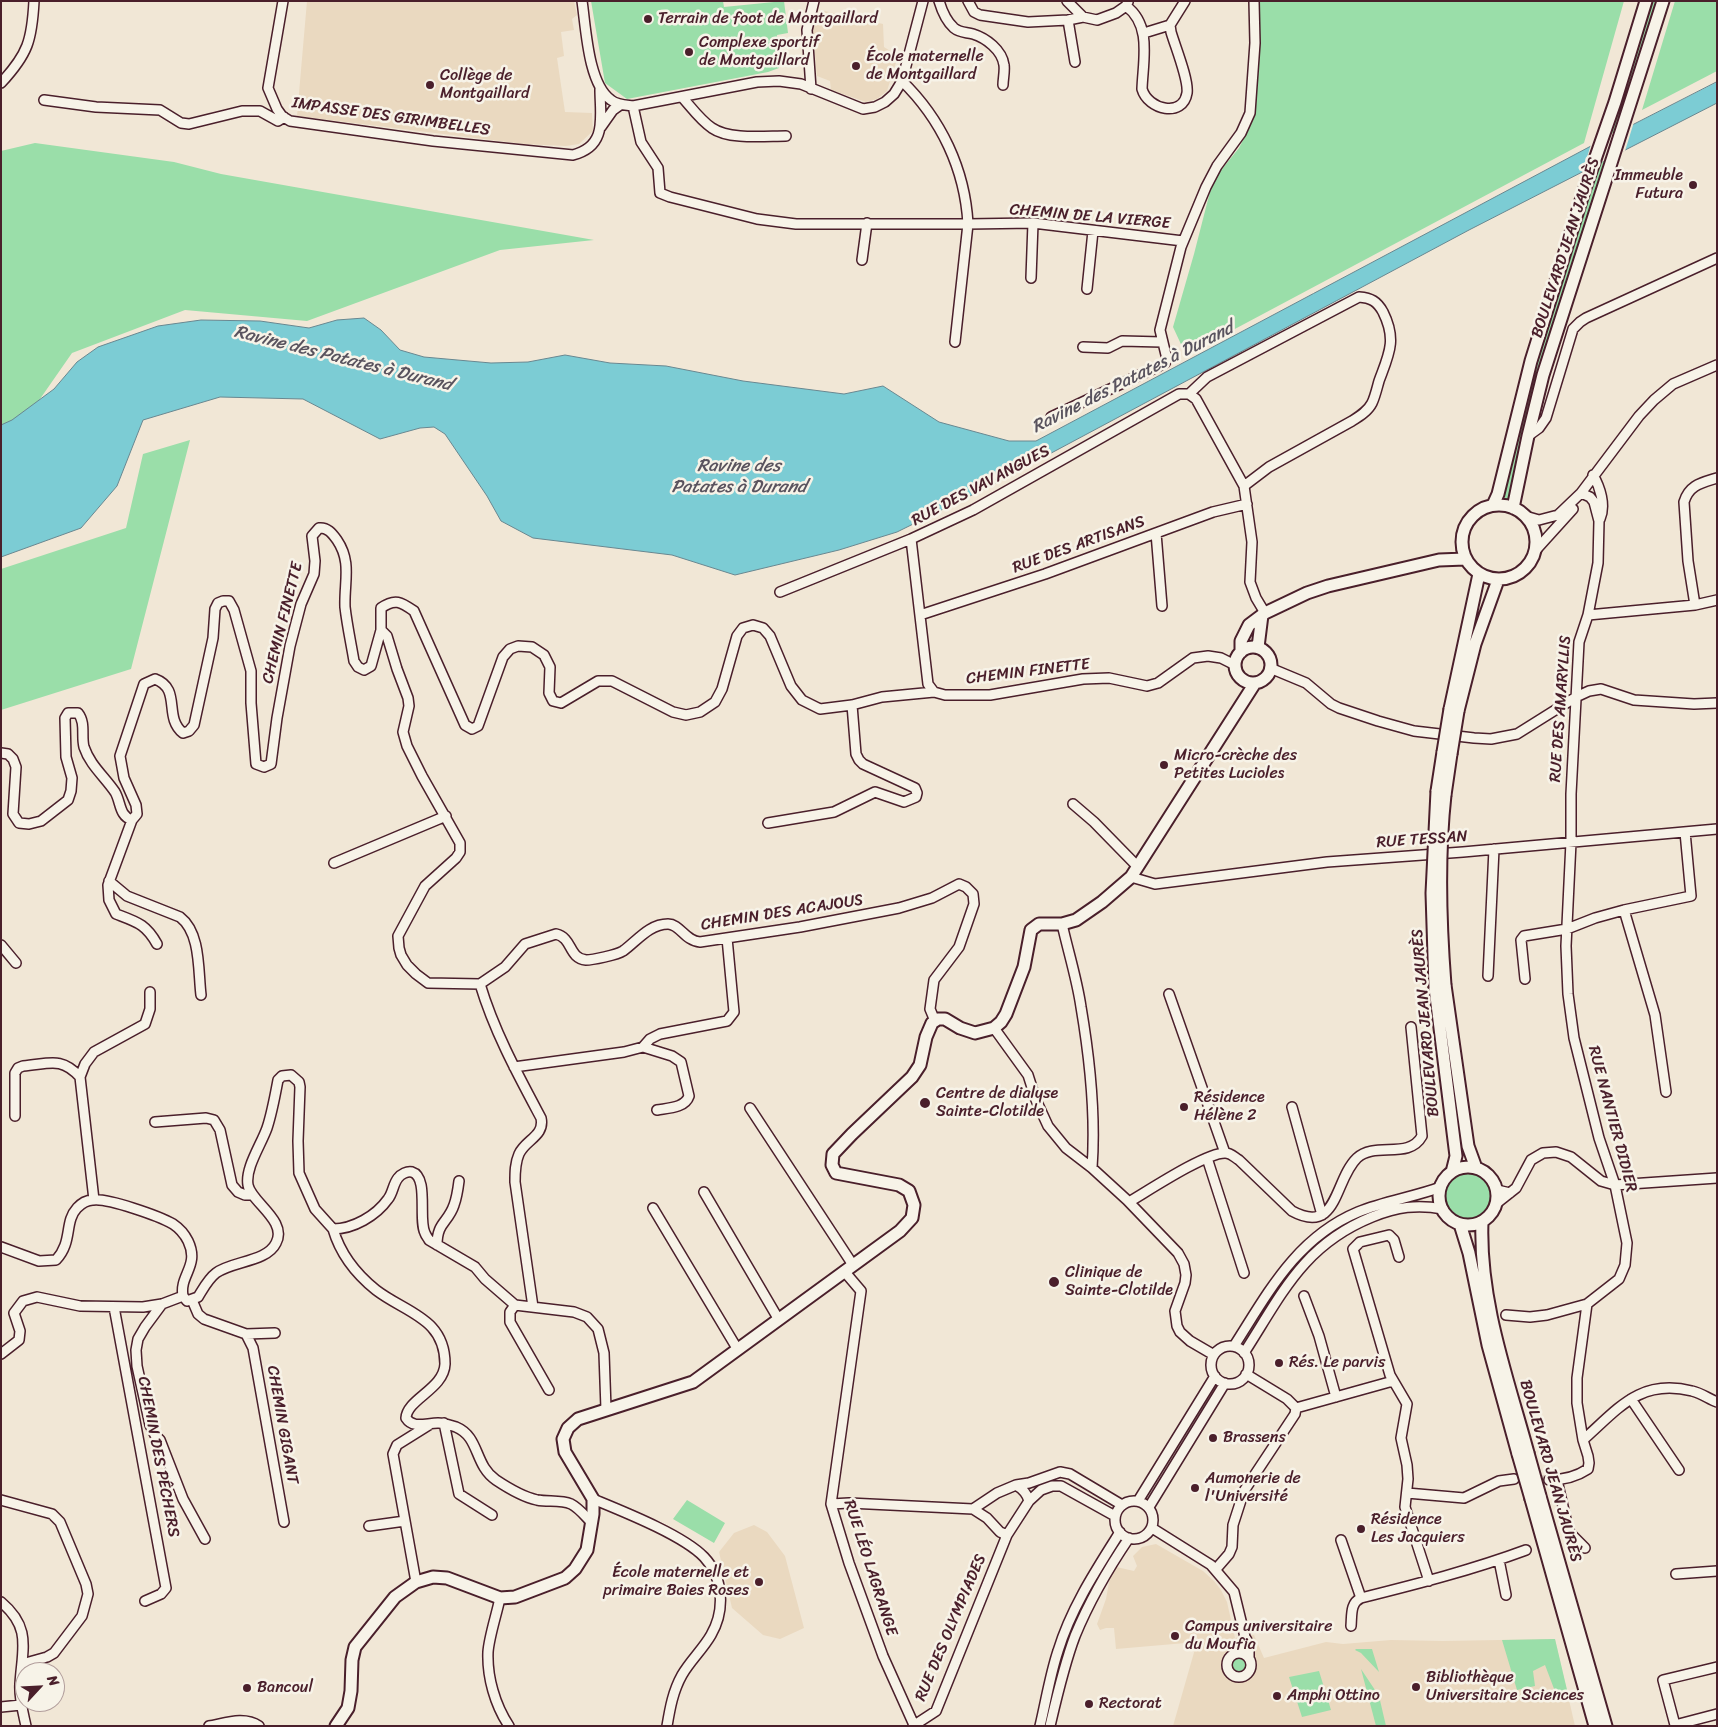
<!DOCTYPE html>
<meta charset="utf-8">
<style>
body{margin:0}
#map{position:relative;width:1718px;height:1727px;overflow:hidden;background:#f1e7d6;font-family:Sriracha,sans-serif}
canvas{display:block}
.frame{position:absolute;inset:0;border:2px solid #4a1f2b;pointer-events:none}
.north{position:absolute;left:15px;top:1662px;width:50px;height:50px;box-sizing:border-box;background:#f7f3e8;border:1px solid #b29e9c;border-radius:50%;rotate:65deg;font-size:14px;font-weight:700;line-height:20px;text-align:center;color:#4a1f2b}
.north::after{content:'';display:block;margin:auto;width:18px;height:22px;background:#4a1f2b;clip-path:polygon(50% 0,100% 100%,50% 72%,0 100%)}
</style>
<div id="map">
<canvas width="1718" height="1727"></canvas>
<div class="frame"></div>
<div class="north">N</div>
</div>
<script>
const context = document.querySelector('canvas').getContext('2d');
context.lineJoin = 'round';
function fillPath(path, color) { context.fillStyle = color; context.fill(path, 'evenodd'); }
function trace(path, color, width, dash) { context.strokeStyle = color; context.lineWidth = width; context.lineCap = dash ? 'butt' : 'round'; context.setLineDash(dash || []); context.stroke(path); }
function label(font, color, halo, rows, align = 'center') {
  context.font = font + ' Sriracha,sans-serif'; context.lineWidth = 5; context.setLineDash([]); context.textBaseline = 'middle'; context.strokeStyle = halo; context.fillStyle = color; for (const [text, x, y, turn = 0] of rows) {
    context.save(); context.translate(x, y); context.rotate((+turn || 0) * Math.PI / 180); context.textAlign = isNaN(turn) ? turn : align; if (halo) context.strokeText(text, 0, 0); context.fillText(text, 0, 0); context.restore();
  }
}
const built = new Path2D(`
 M307,1H574L577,15L572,19L574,30L561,32L564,56L557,58L565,112L592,113L593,131L579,144L566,146L524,144L297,116Z
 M820,10L883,24L884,47L898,56L887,91L877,99L866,102L831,90L830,81L817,76L812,23Z
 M754,1525L767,1532L785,1556L804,1628L780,1639L763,1635L732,1608L719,1552L734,1533Z
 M1156,1544L1203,1571L1214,1581L1221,1590L1227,1602L1235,1638L1254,1635L1264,1658L1326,1642L1343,1644L1391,1640L1443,1641L1555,1639L1575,1726H1173L1197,1642L1116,1649L1114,1628H1106L1100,1630L1097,1624L1106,1599L1112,1566L1134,1571L1137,1566L1133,1556L1142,1547Z`);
const green = new Path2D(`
 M591,1H723L724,7L784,1L788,33L777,35L779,68L768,72L627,99L605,83Z
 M1258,1H1624L1584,143L1186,355L1173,327L1194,254L1213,180L1239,148L1253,120L1259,17Z
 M1652,1H1658C1602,166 1556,333 1510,500L1503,499L1515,440L1537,355L1563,281Z
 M1675,1H1717V71L1642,110Z
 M35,143L174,162L221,174L594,240L500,250L307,321L185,310L72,353L1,455V151Z
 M190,440L131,669L1,710V569L126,528L143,454Z
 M1445 1196a23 23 0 1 1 46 0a23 23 0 1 1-46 0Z
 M687,1500L725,1523L714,1543L673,1519Z
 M1555,1639L1568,1694H1556L1545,1665L1533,1671L1535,1686L1517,1690L1502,1640Z
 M1356,1649H1372L1379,1672L1361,1653L1355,1650Z
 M1231 1664a8 8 0 1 1 16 0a8 8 0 1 1-16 0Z
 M1361,1669L1379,1696L1386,1726H1376Z
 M1319,1671L1331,1710L1302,1717L1289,1677Z`);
const water = new Path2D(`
 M1717,82V103L1469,230L982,490L897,532L839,550L735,575L672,555L533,538L501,521L487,496L445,434L434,427L420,428L380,439L303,399L220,397L143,420L117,486L81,528L1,557V425L12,420L54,389L77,362L98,347L158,326L201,320L260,321L309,328L337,320L364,318L381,330L400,350L424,357L491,363L528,362L565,355L610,363L666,366L743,381L844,394L883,386L939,422L1009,441H1036L1591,146Z`);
const pier = new Path2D(`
 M1634,122L1625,151L1583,171L1591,144Z`);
const minorTunnel = new Path2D(`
 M1514,1479L1549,1480`);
const minor = new Path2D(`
 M283,1L268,88L277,109L282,116L290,121L433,141L573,155C608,146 600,117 600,89
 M582,1C586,28 588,84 611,100C617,105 625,105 633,106L757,82L779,81L801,84L863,109L875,107L885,102L894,94L902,81L923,1
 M939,1C942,11 946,21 954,28C960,33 966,32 973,34C986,38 1002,50 1004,65C1005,71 1003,79 1003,85
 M968,1L974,12L980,15L1028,22L1068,20L1083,17L1097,20L1116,13L1126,6L1128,2
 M1067,1L1083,17
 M1126,6C1152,25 1143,60 1142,89C1148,110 1183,118 1187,93C1189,80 1175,46 1171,32L1170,25L1185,1
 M1068,20L1075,62
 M1144,33L1170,25
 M902,81C941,119 965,169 968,224L1033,223L1183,241
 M1,83C28,54 32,40 34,1
 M811,89L807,30L814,1
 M682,97C691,107 700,120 712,128C729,140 765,136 786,136
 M44,100L96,107L160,110L181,123L189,124L242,111H260L278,121L284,117
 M633,106L641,142L658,168L660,193L670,197L757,219L796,224H968L955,342
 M601,127L613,110L620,105
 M862,260L867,223
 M1031,278L1033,223
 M1087,289L1093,231
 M1083,347L1108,348L1122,341L1162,342
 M1189,394L1207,377L1359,297C1371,298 1377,301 1383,312C1397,340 1389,354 1379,381C1377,388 1375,397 1372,403C1368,411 1360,416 1352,421L1269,467L1244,486
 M1051,417L1159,366L1165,363L1167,359L1160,330L1181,247L1206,187L1217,166L1241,133L1250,113L1255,43L1254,1
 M1528,436L1539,428L1546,418L1573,329L1580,322L1586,318L1717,258
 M1593,475C1600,487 1606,505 1600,519
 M1525,516L1539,520L1558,515L1581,493L1639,416L1654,400L1673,384L1717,365
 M1156,533L1162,606
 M911,539L928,684L934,692
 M1535,551L1573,509
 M780,592L911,539L973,510L1179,394H1189L1196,399L1244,486L1252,542L1250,582L1256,598L1265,613
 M1695,605L1688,561L1684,502C1689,485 1701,483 1717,478
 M920,615L1045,574L1213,512L1247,504
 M1588,615L1695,605L1717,600
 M381,630L387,636L397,669L408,698L409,706L403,732L407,746L422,776L460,843V852L456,858L425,886L398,936L399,948L401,955L407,965L416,974L428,983L480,984L505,967L525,944L556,934C573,938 568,958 586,960C592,960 617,955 623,951C637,941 649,924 668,924C680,924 685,941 700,942L800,927L899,908L932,898L959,884L966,887L973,894L974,904L959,947L934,980L930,1009L935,1021
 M1270,668L1306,683L1331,704L1339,708L1378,721L1414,731L1474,738L1491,739L1517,734L1576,697L1589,691L1601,689L1634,700L1694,704L1717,703
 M1,753L8,754L13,759L16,767L13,814L19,823L29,824L41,821L68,800L71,791L72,778L66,757L65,718L68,713H78C86,723 81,736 84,747C90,765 104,776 115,792C121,802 119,816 132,820L137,814L136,805L124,778L120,756L144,684L155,679C182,689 163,717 183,733L189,731L194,725L213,638L215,609L218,603L223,601H229L234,610L251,671V703L256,764L264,767L271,764L277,718L290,646L301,604L314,574L315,561L312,536L319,528C327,527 332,533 337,540C352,562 344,582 345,607C347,625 351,643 354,661L358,667L364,670L371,666L381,630V608C395,598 401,602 414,611L465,725L472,729L478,726L503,657L510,649L518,646L532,647L544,655L550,667L549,693L553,701L561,703L598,681H612L673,712L686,715L700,712L715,702L722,689L737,636L743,628L753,625L763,628L770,636L791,686L802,700L820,709L852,705L882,697L934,692L945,695H990L1083,679L1109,678L1147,686L1158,683L1193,658L1208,656L1221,658L1235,665
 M1073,804L1094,822L1138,867
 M132,820L108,885L109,900L116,914C137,922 146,924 157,944
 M768,823L834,812L875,792L904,802L916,797L917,793L915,788L863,764L859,760L856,754L852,705
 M334,863L446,816
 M1131,877L1155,884L1327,862L1463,852L1717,829
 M109,881L127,896L180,917C201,933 198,971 201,995
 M1624,910L1655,1015L1666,1092
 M1062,924C1068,951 1077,979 1081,1007C1090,1060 1096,1114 1092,1168
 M1,945L16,963
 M1488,976L1494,849
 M1525,979L1521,940L1524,936L1567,929L1595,918L1624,910L1691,896L1685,832
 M480,984C494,1031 518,1075 541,1118C545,1136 525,1140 519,1154C515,1163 515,1172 515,1182L533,1307
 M1169,994L1225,1153
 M994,1028L1028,1075L1036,1100L1048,1126L1066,1148L1092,1168L1127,1200L1178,1253L1184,1264L1186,1275L1185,1283L1175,1311L1177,1326L1180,1332L1190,1341L1214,1355
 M643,1047L672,1056L681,1062L689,1096C685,1108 668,1108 657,1110
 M514,1067L624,1052L643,1047L650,1039L660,1034L727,1021L734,1012L727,938
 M1292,1107L1322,1215
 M750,1108L853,1265
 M15,1116V1073L18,1068L23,1066C49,1064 61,1056 80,1077
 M155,1122L206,1118L214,1120L220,1130L232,1185L238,1192L245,1195H253
 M1207,1158L1244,1273
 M1497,1190L1510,1193
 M704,1192L779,1320
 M94,1200L80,1077L85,1064L94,1052L145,1024L150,1009V992
 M1129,1202C1148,1191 1205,1153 1225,1153C1231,1153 1234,1157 1239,1160L1292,1211C1338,1236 1334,1180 1357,1158C1375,1141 1409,1160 1422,1136L1411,1027
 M1497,1203L1516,1188L1531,1160L1543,1153L1556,1152L1571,1157L1601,1181L1615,1185L1717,1178
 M653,1208L738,1350
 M333,1229C340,1253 356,1274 376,1290C406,1313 445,1318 445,1364C444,1389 407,1399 406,1418C413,1429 426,1423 438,1423C444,1423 450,1425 456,1427C480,1437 474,1465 496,1480C508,1488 523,1497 537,1500C548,1502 561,1500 571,1504C579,1508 585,1516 591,1522
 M437,1245C437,1222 448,1223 454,1205C457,1197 458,1189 459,1181
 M1,1247L39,1261L56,1260C73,1242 64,1222 77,1208C82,1203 86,1200 93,1200C108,1198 159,1216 173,1224C179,1228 185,1235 188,1241C200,1266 179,1275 183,1296L187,1301L198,1297C203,1289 208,1279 216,1273C232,1261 267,1262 276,1243C288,1221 251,1202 248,1185C245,1168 261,1145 267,1128C272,1113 275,1096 278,1080L282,1076L291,1075L299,1082L300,1087L298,1141L299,1173L315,1209L333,1229C353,1229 376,1216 388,1199C393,1193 393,1184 398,1178C401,1174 407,1171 412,1172C429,1177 418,1220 425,1233C426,1236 428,1238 429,1240L475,1267L485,1279L515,1305L574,1312L587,1317L598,1329L604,1353L606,1409
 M1399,1257L1394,1240L1389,1235L1360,1242L1353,1249L1390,1375L1407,1404L1401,1438L1407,1465L1408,1479L1405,1507L1429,1581
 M844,1271L861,1291L831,1504L849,1563L883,1656L914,1725
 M1304,1296L1319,1336L1336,1397
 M192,1300L198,1314L204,1319L246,1334L253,1348L284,1522
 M162,1304L145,1327L138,1339L136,1350L137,1366L150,1425L155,1435L160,1440L183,1499L205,1539
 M515,1305L510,1312V1322L549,1390
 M114,1307L166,1588L161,1594L145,1601
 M1506,1315L1530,1317L1547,1315L1587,1304L1619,1279L1625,1265L1627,1243L1615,1185L1599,1138L1574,1038L1568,994L1566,946L1571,842V794L1579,642L1588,615L1598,563L1599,521L1594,502L1590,497L1581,493
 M246,1334L275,1333
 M1234,1346C1268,1293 1296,1238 1358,1212C1385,1201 1414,1197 1441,1187
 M1211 1365a19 19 0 1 1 38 0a19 19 0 1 1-38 0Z
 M1244,1353C1282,1294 1303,1245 1372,1217C1397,1207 1417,1204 1443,1209
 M1,1354L19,1340L20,1331L14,1313L23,1301L37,1297L80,1306L143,1307L162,1304L183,1296
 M1246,1374L1287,1399L1296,1408
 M1631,1399L1679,1470
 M1296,1408L1393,1381
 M444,1423L459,1494L492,1515
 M1583,1440C1618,1409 1640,1378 1692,1391C1701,1393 1709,1399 1717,1402
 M1549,1480C1563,1480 1576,1477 1588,1469L1589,1463L1588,1456L1583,1440L1577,1403V1378L1587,1304
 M1557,1480L1568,1528L1570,1533L1585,1548
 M1016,1485L1029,1483L1060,1472L1070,1474L1122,1505
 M1407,1493L1464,1498L1499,1481L1514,1479
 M593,1499C622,1511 683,1535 704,1557C724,1578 725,1611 711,1635C703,1649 690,1661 682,1675C673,1691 670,1708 667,1726
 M1,1500L52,1514L60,1522L86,1584L88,1594L82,1616L54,1653L47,1657L22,1664
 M1115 1520a19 19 0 1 1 38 0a19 19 0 1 1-38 0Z
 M1138,1501L1215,1376
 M831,1504L849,1503L973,1509L987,1518L1000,1532L1007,1535
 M1149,1507L1225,1383
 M973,1509L997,1493L1016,1485C1023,1489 1027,1493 1029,1501
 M369,1526L405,1521
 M1152,1528L1211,1565L1234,1592L1245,1637L1249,1644V1658
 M1341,1540L1361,1598C1350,1603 1352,1615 1351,1626
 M1499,1560L1506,1595
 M1216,1569L1229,1554L1232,1547L1233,1525L1244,1491L1295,1414L1296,1408
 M1676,1574L1717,1571
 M416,1582L393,1454L397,1445L429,1425
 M500,1598C497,1613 489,1637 488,1652C487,1677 495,1705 509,1726
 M1361,1598C1417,1584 1472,1570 1526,1550
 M1,1602C32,1628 22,1649 20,1684C19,1698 23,1712 26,1726
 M1227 1665a12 12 0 1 1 24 0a12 12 0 1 1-24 0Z
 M1717,1667L1663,1680L1675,1725L1717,1714
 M1,1707L21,1705
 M209,1726C226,1723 244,1716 259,1726
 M913,1726L936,1711L1007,1535L1029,1501L1041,1490L1052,1486H1061L1115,1516
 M1040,1726C1046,1701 1050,1675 1058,1651C1071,1608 1096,1570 1120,1532
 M1050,1726C1057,1696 1064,1665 1075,1636C1089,1602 1108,1569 1129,1538`);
const major = new Path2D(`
 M1493,505L1498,494L1531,361L1584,191L1615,102L1646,1
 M1462 542a37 37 0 1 1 74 0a37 37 0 1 1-74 0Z
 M1513,508L1528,436L1543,375L1663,1
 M1258,647L1262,615
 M1235 665a18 18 0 1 1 36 0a18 18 0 1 1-36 0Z
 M1241,652V641L1249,625L1265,613L1307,593L1328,586L1439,560L1465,559
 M1450,709L1479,574
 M1458,711L1475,644L1498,580
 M1437,791L1443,752
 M1445,795L1451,754
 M1445,985L1468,1146L1476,1168
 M1435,988L1456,1156L1452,1172
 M1439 1196a29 29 0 1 1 58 0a29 29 0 1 1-58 0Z
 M1482,1222C1479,1301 1508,1379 1528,1453
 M1460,1224L1469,1253L1488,1345L1518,1454
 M1540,1496L1606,1726
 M1531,1499L1595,1726
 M336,1726L348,1708L351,1691L352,1660L355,1647L395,1597L416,1582L433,1577L447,1578L500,1598L515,1597L565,1578L575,1569L587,1550L593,1514V1499L565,1452L563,1439L568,1428L578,1419L693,1382L900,1231L912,1218L914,1205L909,1191L899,1185L836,1173L832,1165L833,1154L852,1134L912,1077L920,1065L926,1037L932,1023L938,1019H945L960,1028L975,1033L994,1028L1001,1022L1006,1014L1024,967L1031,930L1039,924H1062L1076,920L1102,902L1131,877L1255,683`);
const majorBridge = new Path2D(`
 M1443,752L1450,709
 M1451,754L1458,711
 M1445,795C1438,858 1440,921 1445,985
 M1435,988L1432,893L1437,791
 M1528,1453L1540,1496
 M1518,1454L1531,1499`);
const markers = [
 [648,19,5,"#4a1f2b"],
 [689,52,5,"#4a1f2b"],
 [856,66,5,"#4a1f2b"],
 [430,85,5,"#4a1f2b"],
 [1693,185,5,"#4a1f2b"],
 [1164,765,5,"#4a1f2b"],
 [925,1103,6,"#4a1f2b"],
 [1184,1107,5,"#4a1f2b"],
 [1054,1282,6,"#4a1f2b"],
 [1279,1363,5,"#4a1f2b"],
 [1213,1438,5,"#4a1f2b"],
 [1195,1488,5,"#4a1f2b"],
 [1361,1529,5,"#4a1f2b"],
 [759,1582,5,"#4a1f2b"],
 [1175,1636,5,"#4a1f2b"],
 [1416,1687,5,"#4a1f2b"],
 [247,1688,5,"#4a1f2b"],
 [1277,1696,5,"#4a1f2b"],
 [1089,1704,5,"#4a1f2b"]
];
const poiNames = [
 ["Terrain de foot de Montgaillard",658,19],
 ["Complexe sportif",699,43],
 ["de Montgaillard",699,61],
 ["École maternelle",866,57],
 ["de Montgaillard",866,75],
 ["Collège de",440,76],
 ["Montgaillard",440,94],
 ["Immeuble",1683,176,"right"],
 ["Futura",1683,194,"right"],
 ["Micro-crèche des",1174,756],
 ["Petites Lucioles",1174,774],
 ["Centre de dialyse",936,1094],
 ["Sainte-Clotilde",936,1112],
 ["Résidence",1194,1098],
 ["Hélène 2",1194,1116],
 ["Clinique de",1065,1273],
 ["Sainte-Clotilde",1065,1291],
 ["Rés. Le parvis",1289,1363],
 ["Brassens",1223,1438],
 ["Aumonerie de",1205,1479],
 ["l'Université",1205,1497],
 ["Résidence",1371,1520],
 ["Les Jacquiers",1371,1538],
 ["École maternelle et",749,1573,"right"],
 ["primaire Baies Roses",749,1591,"right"],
 ["Campus universitaire",1185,1627],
 ["du Moufia",1185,1645],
 ["Bibliothèque",1426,1678],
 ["Universitaire Sciences",1426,1696],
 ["Bancoul",257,1688],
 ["Amphi Ottino",1287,1696],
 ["Rectorat",1099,1704]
];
const streetNames = [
 ["IMPASSE DES GIRIMBELLES",391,117,8],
 ["CHEMIN DE LA VIERGE",1090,217,5],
 ["BOULEVARD JEAN JAURÈS",1566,248,-72],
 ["RUE DES VAVANGUES",981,486,-28],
 ["RUE DES ARTISANS",1079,545,-20],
 ["CHEMIN FINETTE",283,623,-76],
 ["CHEMIN FINETTE",1028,672,-7],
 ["RUE DES AMARYLLIS",1561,709,-86],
 ["RUE TESSAN",1422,840,-4],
 ["CHEMIN DES ACAJOUS",782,913,-9],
 ["BOULEVARD JEAN JAURÈS",1426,1023,-95],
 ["RUE NANTIER DIDIER",1612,1119,75],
 ["CHEMIN GIGANT",282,1425,80],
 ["CHEMIN DES PÊCHERS",158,1457,79],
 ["BOULEVARD JEAN JAURÈS",1550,1471,74],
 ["RUE LÉO LAGRANGE",870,1568,72],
 ["RUE DES OLYMPIADES",951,1628,-67]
];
const waterNames = [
 ["Ravine des Patates à Durand",343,359,14],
 ["Ravine des Patates à Durand",1133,378,-27],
 ["Ravine des",739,466],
 ["Patates à Durand",739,487]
];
fillPath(built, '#ead9c0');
fillPath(green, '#9adea9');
fillPath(water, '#7cccd4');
trace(water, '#688790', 1);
fillPath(pier, '#f1e7d6');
trace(minorTunnel, '#d0bfb4', 9, [9, 4.5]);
trace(minor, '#4a1f2b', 12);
trace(major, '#4a1f2b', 15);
trace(minor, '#f7f3e8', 9);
trace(major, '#f7f3e8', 11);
trace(majorBridge, '#4a1f2b', 15, []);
trace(majorBridge, '#f7f3e8', 11);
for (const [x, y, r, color] of markers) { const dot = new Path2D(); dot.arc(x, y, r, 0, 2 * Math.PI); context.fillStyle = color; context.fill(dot); trace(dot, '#f7f3e8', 2); }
label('16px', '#4a1f2b', '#f7f3e8', poiNames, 'left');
label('16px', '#4a1f2b', '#f7f3e8', streetNames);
label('italic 18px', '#59535e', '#f7f3e8', waterNames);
</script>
